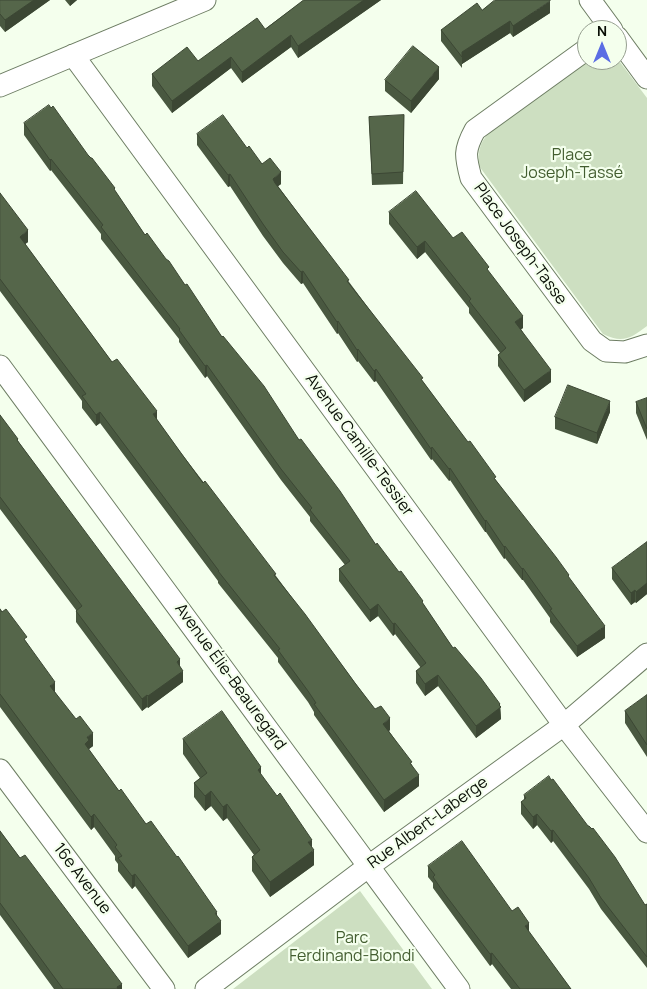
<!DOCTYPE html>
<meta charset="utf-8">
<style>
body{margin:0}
#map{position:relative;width:647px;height:989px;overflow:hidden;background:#f4ffed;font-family:Manrope,sans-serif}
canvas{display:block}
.north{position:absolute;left:577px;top:20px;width:50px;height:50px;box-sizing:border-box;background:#f4ffed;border:1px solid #969f90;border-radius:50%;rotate:0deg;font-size:14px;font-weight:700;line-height:20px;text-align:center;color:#080e05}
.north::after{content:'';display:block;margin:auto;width:18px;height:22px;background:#5b6de4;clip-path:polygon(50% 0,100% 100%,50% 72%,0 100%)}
</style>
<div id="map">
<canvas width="647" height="989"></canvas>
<div class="north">N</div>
</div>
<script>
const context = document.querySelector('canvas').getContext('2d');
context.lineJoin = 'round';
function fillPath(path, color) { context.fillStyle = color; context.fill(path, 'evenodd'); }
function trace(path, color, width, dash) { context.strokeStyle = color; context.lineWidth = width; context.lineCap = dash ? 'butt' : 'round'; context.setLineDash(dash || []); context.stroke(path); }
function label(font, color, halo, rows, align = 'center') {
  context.font = font + ' Manrope,sans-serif'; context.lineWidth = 4.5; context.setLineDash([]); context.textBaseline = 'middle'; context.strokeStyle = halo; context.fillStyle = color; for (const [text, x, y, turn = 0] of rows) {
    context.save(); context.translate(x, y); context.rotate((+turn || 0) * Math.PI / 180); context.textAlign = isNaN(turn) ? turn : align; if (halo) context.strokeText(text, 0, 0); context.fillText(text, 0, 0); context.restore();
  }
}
const green = new Path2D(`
 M617,58L647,98V326C631,338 623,344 603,334L479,166C478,152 479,143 489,133L589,60H617Z
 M360,891L432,989H233Z`);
const minor = new Path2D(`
 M590,0L612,30
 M617,37L647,78
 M587,49L475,130C464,150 465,156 471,178L592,341L606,351L625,352L647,345
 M73,55L564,725L647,832
 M0,86L205,0
 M0,366L459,989
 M0,770L164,989
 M206,989L369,866L564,725L647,654`);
const wall = new Path2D(`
 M0,0H50L5,32L0,26Z
 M65,0H77L70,6Z
 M304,0H381L298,58L291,47L242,83L231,68L172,113L152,86V74L198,61L265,29Z
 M482,10L550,13L513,37L510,33L462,64V68L441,41V30Z
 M439,79L411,113L385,91V80Z
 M404,115L403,184L372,185L369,117Z
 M24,123L88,155L115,191L145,235L185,285L222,337L299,440L376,545L423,604L453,648L500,706L501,719L476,738L438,686L425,696L416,683V671L421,668L395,634L393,636L378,616L370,622L339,581V569L345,565L310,521V517L281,480L207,376L205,378L179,342V339L101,239V234L51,170L50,171L24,135Z
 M197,134L247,148L281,184L278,186L569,579L605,638L577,657L550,622V618L523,580H522L505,558L504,559L486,532H485L450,480L449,481L432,459L431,460L376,381L374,382L358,361L357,362L338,333L337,334L303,283L301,284L283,263L263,236L230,186L228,187L197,145Z
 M0,193L28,242L25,244L112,362L157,420L181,453L276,576L390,730L389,731L412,765L419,786L384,812L314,715V712L308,702L278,662V658L218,583V581L100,423L96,426L82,408V401L0,291Z
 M389,212L453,238L489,272L523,328L521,329L551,382L524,402L498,366V355L500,353L469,313V308L425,252L417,259L389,224Z
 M647,398V440L636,413V402Z
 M610,412L597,444L555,429V417Z
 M0,415L18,441L180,667L183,682L148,708L147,707L142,711L76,622V610L0,509Z
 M647,542V594L636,603L635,602L631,605L612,579V568Z
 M0,609L27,643L55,692L93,746L89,749V750L119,791L146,824L217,916L221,934L188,958L135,886L132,889L118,871V864L115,860V856L94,827L91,830L0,707Z
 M647,695V757L625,723V711Z
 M183,739L261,775L312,847L314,865L270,897L252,871V857L254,855L227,818L223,821L211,806L205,811L194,797V783L200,778L183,754Z
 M524,795L645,905L647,904V968L601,909L589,889L553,841L551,843L537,825L533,829L521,814V802L524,800Z
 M0,831L20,858L122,989H54L0,915Z
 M428,866L512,911L571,989H511L492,964L490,966L433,888V883L428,877Z`);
const shadedWall = new Path2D(`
 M34,0H50L5,32V20Z
 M70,0H77L70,6Z
 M364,0H381L298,58V46Z
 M550,1V13L513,37V26Z
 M510,21V33L462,64V52Z
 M291,35V47L242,83V72Z
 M231,57V68L172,113V101Z
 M439,67V79L411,113V101Z
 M51,159V170L50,171V160Z
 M281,172V184L273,190V179Z
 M230,174V186L228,187V175Z
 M28,230V242L20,248V237Z
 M425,241V252L417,259V247Z
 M303,271V283L301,284V272Z
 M523,316V328L515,333V322Z
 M338,321V333L337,334V322Z
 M358,349V361L357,362V350Z
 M207,365V376L205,378V366Z
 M376,369V381L374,382V371Z
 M551,370V382L524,402V390Z
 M610,401V412L597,444V433Z
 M157,411V423L153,414Z
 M100,412V423L96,426V415Z
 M432,447V459L431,460V449Z
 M450,468V480L449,481V469Z
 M486,520V532H485V521Z
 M505,546V558L504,559V547Z
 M523,568V580H522V569Z
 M647,583V594L636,603V592Z
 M635,590V602L631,605V593Z
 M378,604V616L370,622V610Z
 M395,623V634L393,636V624Z
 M605,626V638L577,657V646Z
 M180,659V671L177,662Z
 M183,671V682L148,708V696Z
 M438,675V686L425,696V684Z
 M55,682V695L50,686Z
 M147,695V707L142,711V699Z
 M500,704L501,719L476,738V726Z
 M390,718V730L383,735V724Z
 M93,733V746L89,749V753L85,744L87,737Z
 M261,767V782L258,770Z
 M419,775V786L384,812V800Z
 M211,791V806L205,811V796Z
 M227,804V818L223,821V807Z
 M94,814V827L91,830V817Z
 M537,814V825L533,829V817Z
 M553,830V841L551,843V831Z
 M312,840V852L314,850V865L270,897V882L308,842Z
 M135,874V886L132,889V876Z
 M217,912V924L221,921V934L188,958V946Z
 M529,923V934L525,926Z
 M492,953V964L490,966V954Z
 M122,984V989H117V987Z`);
const building = new Path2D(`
 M0,0H34L5,20L0,14Z
 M304,0H364L298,46L291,35L242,72L231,57L172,101L152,74L187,47L198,61L257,18L265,29Z
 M495,0H550V1L513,26L510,21L462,52V57L441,30L477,3L482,10Z
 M413,46L439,67L411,101L385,80Z
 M49,105L51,108L53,106L88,155L91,158H92L115,188L114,189L145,235L147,233L166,259L169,261L185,285L187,284L222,337L223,336L264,386L299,440L301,439L340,491L376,545L377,543L399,572L401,571L423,601L422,602L453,648L455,647L481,678L500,704L499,705L501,707L476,726L438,675L425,684L416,671L426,663L395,623L393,624L378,604L370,610L339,569L350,561L310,510L312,508L281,469L207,365L205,366L179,330L180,329L101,227L103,225L51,159L50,160L24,123Z
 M223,115L247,148L249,146L262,164L270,158L281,172L273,179L275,183L349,280L347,281L423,378L421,379L468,442L470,441L496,477L494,478L556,557L569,575L568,576L605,626L577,646L550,610L552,609L523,568L522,569L505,546L504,547L486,520L485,521L450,468L449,469L432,447L431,449L376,369L374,371L358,349L357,350L338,321L337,322L303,271L301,272L283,252L263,224L230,174L228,175L197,134Z
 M404,115L403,172L372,174L369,117Z
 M416,191L453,238L462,232L489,267L487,269L523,316L515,322L551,370L524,390L498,355L506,348L469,301L471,299L425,241L417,247L389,212Z
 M0,193L28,230L20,237L112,362L117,359L157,411L153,414L181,453L203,483L205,481L276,574L274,575L305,614L355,683L375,709L381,706L390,718L383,724L412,762L410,763L419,775L384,800L314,704L316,703L308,691L278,650L280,649L218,571H219L100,412L96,415L82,396L86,394L0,279Z
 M568,385L610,401L597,433L555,417Z
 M647,398V429L636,402Z
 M0,415L18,439L17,440L180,659L177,662L183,671L148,696L147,695L142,699L76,611L82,606L0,497Z
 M647,542V583L636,592L635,590L631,593L612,568Z
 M0,609L2,612L6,609L27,637L24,639L55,682L50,686L76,719L80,716L93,733L87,737L89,740L85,744L119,791L121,789L146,824L151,821L177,857L178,856L217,912L215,913L221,921L188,946L135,874L132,876L118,858L122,856L115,847L117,845L94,814L91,817L0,694Z
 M647,695V745L625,711Z
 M222,711L261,767L258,770L277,796L280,793L312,840L308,842L314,850L270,882L252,857L260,850L227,804L223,807L211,791L205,796L194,783L207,773L183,739Z
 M549,776L551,780L553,779L588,826H589L592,829L593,828L615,857L645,905L647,904V957L601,898L589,878L553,830L551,831L537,814L533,817L521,802L526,798L524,795Z
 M0,831L20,858L25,855L122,984L117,987L118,989H63L0,903Z
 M462,841L512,911L518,907L529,923L525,926L571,989H520L492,953L490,954L444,893L433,877L435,875L428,866Z`);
const parkNames = [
 ["Place",572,156],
 ["Joseph-Tassé",572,174],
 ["Parc",352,939],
 ["Ferdinand-Biondi",352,957]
];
const streetNames = [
 ["Place Joseph-Tasse",520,244,54],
 ["Avenue Camille-Tessier",359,445,54],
 ["Avenue Élie-Beauregard",230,677,54],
 ["Rue Albert-Laberge",428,823,-36],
 ["16e Avenue",82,879,53]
];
fillPath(green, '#cddfc1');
trace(minor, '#6d7d63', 23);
trace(minor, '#fff', 21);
fillPath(wall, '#495840');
fillPath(shadedWall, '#3c4734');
fillPath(building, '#55664a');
trace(building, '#3c4734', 1);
label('16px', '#435e30', '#f4ffed', parkNames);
label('16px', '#080e05', '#f4ffed', streetNames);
</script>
